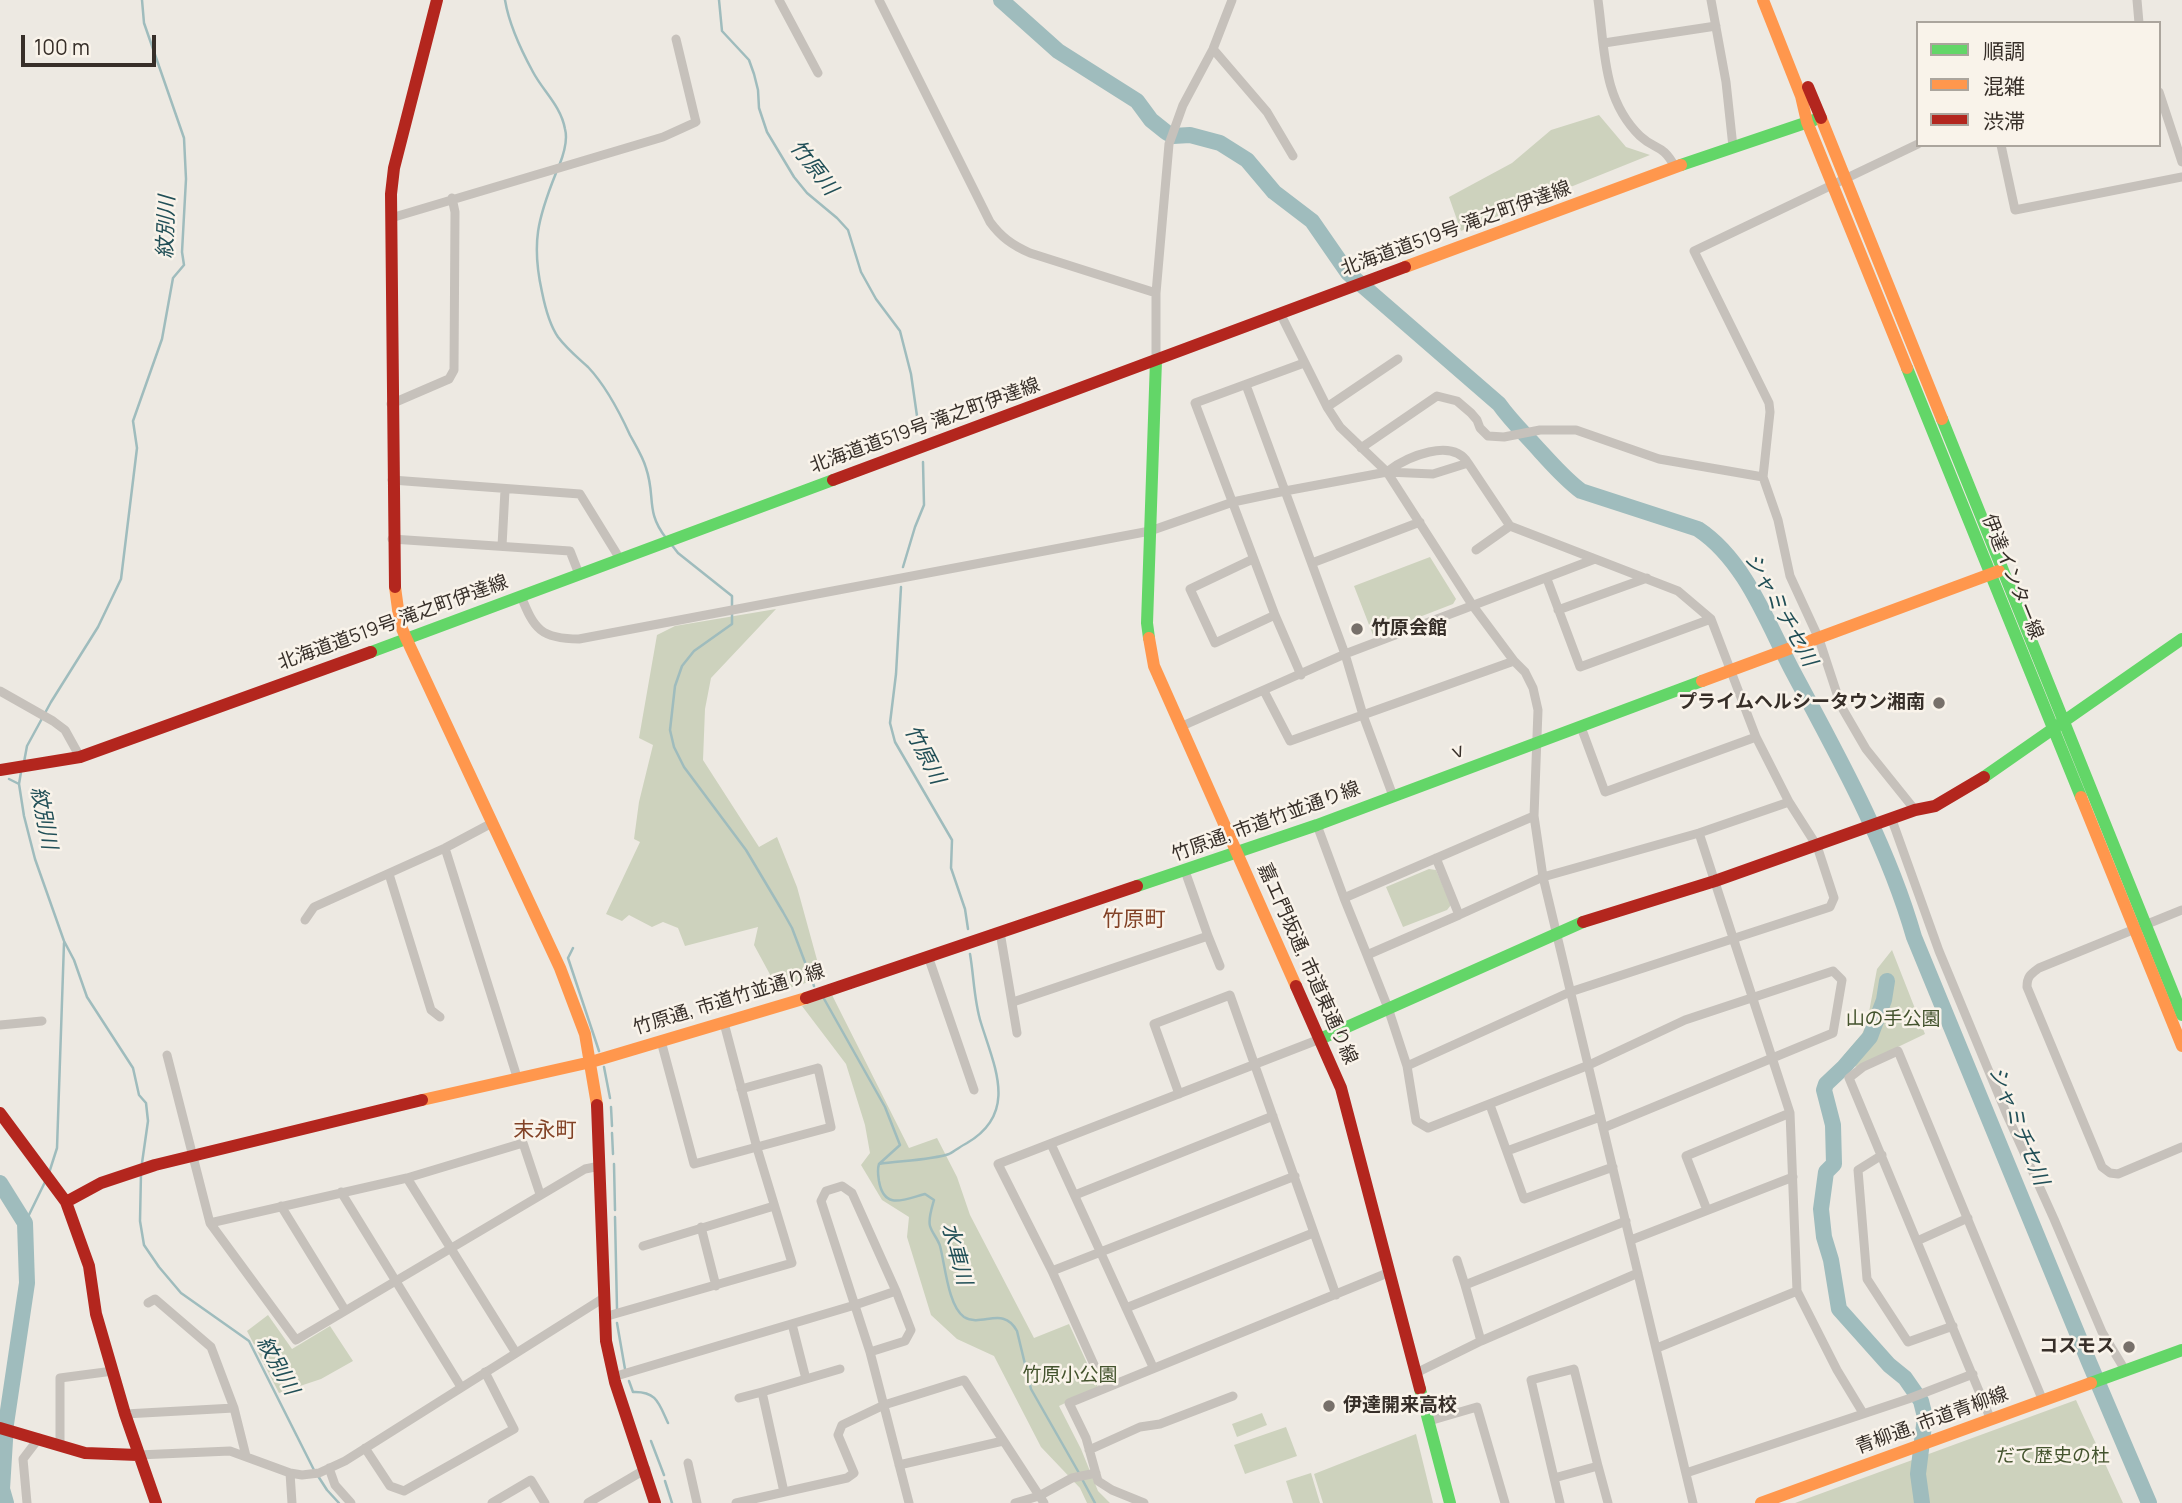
<!DOCTYPE html>
<meta charset="utf-8">
<style>
body{margin:0}
#map{position:relative;width:2182px;height:1503px;overflow:hidden;background:#ede9e2;font-family:Manrope,"Noto Sans JP",sans-serif}
canvas{display:block}
.legend{position:absolute;left:1916px;top:21px;width:245px;height:126px;box-sizing:border-box;background:#f9f3ea;border:2px solid #aba59d;margin:0;padding:9px 12px;list-style:none;font-size:21px;color:#372f29}
.legend li{display:flex;align-items:center;gap:14px;height:35px}
.legend b{width:35px;border:2px solid #aba59d}
.scale{position:absolute;left:21px;top:35px;width:135px;height:32px;box-sizing:border-box;border:4px solid #372f29;border-top:0;padding-left:9px;font-size:21px;line-height:24px;white-space:nowrap;color:#372f29;-webkit-text-stroke:5px #f9f3ea;paint-order:stroke}
</style>
<div id="map">
<canvas width="2182" height="1503"></canvas>
<ul class="legend">
<li><b style="height:9px;background:#63d668"></b>順調</li>
<li><b style="height:9px;background:#ff974d"></b>混雑</li>
<li><b style="height:9px;background:#b3261e"></b>渋滞</li>
</ul>
<div class="scale">100 m</div>
</div>
<script>
const context = document.querySelector('canvas').getContext('2d');
context.lineJoin = 'round';
function fillPath(path, color) { context.fillStyle = color; context.fill(path, 'evenodd'); }
function trace(path, color, width, dash) { context.strokeStyle = color; context.lineWidth = width; context.lineCap = dash ? 'butt' : 'round'; context.setLineDash(dash || []); context.stroke(path); }
function label(font, color, halo, rows, align = 'center') {
  context.font = font + ' Manrope,"Noto Sans JP",sans-serif'; context.lineWidth = 5; context.setLineDash([]); context.textBaseline = 'middle'; context.strokeStyle = halo; context.fillStyle = color; for (const [text, x, y, turn = 0] of rows) {
    context.save(); context.translate(x, y); context.rotate((+turn || 0) * Math.PI / 180); context.textAlign = isNaN(turn) ? turn : align; if (halo) context.strokeText(text, 0, 0); context.fillText(text, 0, 0); context.restore();
  }
}
const green = new Path2D(`
 M1599,115L1626,147L1650,155L1461,231L1449,197L1512,163L1551,130Z
 M1430,557L1456,599L1453,604L1373,635L1354,586Z
 M776,609L711,678L705,709L703,760L759,847L777,837L797,887L822,978L779,991L754,945L758,927L685,946L678,928L663,922L652,927L629,915L622,921L606,914L640,842L634,839L639,802L653,745L639,738L657,635L675,626Z
 M1429,869L1436,870L1451,905L1447,910L1403,927L1386,887Z
 M1892,950L1925,1034L1856,1067L1844,1055L1862,1034L1867,1023L1877,969Z
 M832,995L909,1148L937,1138L957,1177L970,1215L1034,1338L1069,1324L1098,1387L1059,1406L1081,1449L1098,1491L1110,1503H1087L1080,1488L1041,1447L994,1356L957,1339L931,1315L907,1237L909,1217L882,1200L861,1165L870,1153L865,1125L846,1064L802,1006Z
 M268,1315L292,1349L330,1326L353,1361L321,1379L279,1393L247,1331Z
 M2076,1400L2123,1503H1795Z
 M1262,1413L1267,1425L1237,1437L1232,1424Z
 M1286,1427L1297,1456L1245,1474L1234,1445Z
 M1416,1434L1433,1503H1323L1314,1474Z
 M1311,1473L1320,1503H1293L1286,1481Z`);
const stream = new Path2D(`
 M505,0C509,24 521,50 533,72C543,91 561,106 565,129C568,140 563,156 559,166
 M719,0L722,31L749,60L754,74L758,90L759,108L767,132L794,177L807,193L837,218L848,230L861,272L876,299L900,331L911,374L919,430
 M556,173C538,218 531,243 542,292C545,307 549,324 558,337C567,349 577,357 588,367C606,386 619,411 630,435C636,446 643,457 646,468C656,497 645,511 666,538
 M671,544L678,553L732,596V606
 M903,567L915,527L924,505L923,462
 M901,587L896,674L890,723L895,742L952,840L951,868L965,909L968,929
 M732,613V624L694,651L682,666L675,686L670,730L674,747L684,767L746,850L783,912L792,928L814,986
 M24,762L27,746L51,702L98,627L121,579L137,448L133,421L162,339L173,278L184,265L182,252L186,179L184,138L144,23L142,0
 M21,772L19,784L24,816L35,859L64,941L74,960L87,997L133,1068L139,1095L146,1103L148,1121L142,1163
 M9,779L19,784
 M573,948L568,958L599,1051
 M823,997L885,1107L900,1145L879,1164
 M604,1067L610,1098
 M611,1107L612,1126
 M612,1133L613,1154
 M614,1164L615,1210
 M879,1164C877,1170 878,1174 879,1181C884,1211 905,1199 925,1194L934,1200C932,1207 928,1219 930,1226C932,1233 938,1239 940,1246C945,1264 948,1306 964,1317C982,1328 1003,1305 1017,1331L1031,1389L1079,1473
 M879,1164C898,1161 932,1160 949,1154C955,1151 961,1146 967,1143C1018,1113 995,1068 981,1023C974,1001 974,977 970,954
 M49,1173L57,1148L64,943
 M141,1173L140,1221L144,1245L159,1267L181,1293L249,1341L314,1470
 M615,1217L617,1309
 M25,1223L45,1182
 M617,1323L625,1369
 M629,1381L633,1392C657,1391 659,1404 668,1423
 M651,1441L664,1475
 M318,1476L327,1490L339,1503
 M1082,1479L1095,1503
 M665,1481L672,1503`);
const river = new Path2D(`
 M1001,0L1058,51L1137,101L1151,120L1166,132L1173,136L1190,135L1220,143L1247,160L1274,192L1312,221L1348,273L1499,404C1511,421 1526,435 1540,451C1554,466 1565,479 1581,491L1698,529C1745,560 1767,622 1792,670C1838,756 1887,843 1914,937L2089,1362L2149,1503
 M1887,981L1884,1000L1870,1037L1844,1067L1826,1084L1824,1090L1833,1125L1834,1164L1826,1172L1821,1209L1824,1237L1831,1260L1839,1309L1889,1365L1905,1378L1921,1401L1925,1417L1918,1474L1922,1503
 M0,1183L25,1223L27,1283L6,1424L2,1489L6,1503`);
const street = new Path2D(`
 M779,0L818,73
 M879,0L990,222C1001,237 1012,245 1030,253L1156,293
 M1598,0C1605,49 1602,99 1640,136C1656,151 1662,143 1675,167
 M1711,0L1726,82L1733,147
 M2137,0L2139,23
 M1604,43L1716,26
 M1213,49L1267,112L1293,156
 M2159,92L2182,162
 M2001,145L2015,210L2182,177
 M391,218L663,137L696,122L676,39
 M1280,313L1327,407L1340,427L1387,472L1473,606L1514,661L1525,672L1533,688L1538,710L1534,816L1543,877L1693,1503
 M1156,360V293L1169,144L1183,105L1213,49L1232,0
 M1246,385L1345,654L1363,715L1393,796
 M391,404L449,379L454,370L455,212L452,198
 M1327,407L1398,359
 M1361,448L1437,396L1457,401L1471,413L1477,420L1480,428L1488,436L1504,437L1540,430H1576L1659,459L1763,477
 M1388,471C1407,457 1452,437 1468,463
 M392,480L580,494L620,559
 M392,539L570,551L579,574
 M502,546L505,490
 M1476,550L1510,526
 M1253,559L1190,589L1215,643L1275,615
 M1312,563L1420,522
 M1547,579L1580,667L1711,619
 M521,596C534,629 541,639 579,639L1150,531L1233,502L1285,491L1387,472L1433,474L1468,463L1510,526L1678,591L1711,619L1756,737L1605,792L1581,727
 M1558,610L1647,578
 M1301,675L1275,615L1195,403L1304,363
 M0,691L53,721L65,730L80,757
 M1264,691L1290,741L1514,661
 M1180,727L1345,654L1595,559
 M1915,810L1866,749L1841,706L1819,639L1790,576L1778,520L1763,477L1770,412L1769,403L1694,251L1918,144
 M1892,820L1939,951L2007,1115L2054,1219L2102,1332L2125,1370
 M1317,825L1344,898L1534,816
 M1699,833L1790,1113L1797,1291L1837,1370L1863,1413
 M445,848L517,1077
 M1436,858L1459,915L1543,877L1699,833L1789,802L1756,737
 M389,874L431,1010L440,1017
 M1344,898L1367,955
 M2182,910L2039,968C2031,974 2027,976 2027,987L2102,1167L2110,1173L2118,1174L2182,1147
 M1459,915L1367,955L1388,1008L1407,1066L1416,1121L1428,1128L1589,1065L1685,1020L1833,971L1842,980L1833,1033L1603,1128
 M305,920L314,907L445,848L492,823
 M1000,932L1017,1033
 M1208,936L1220,966
 M928,956L974,1090
 M1013,1002L1208,936L1185,871
 M0,1025L42,1021
 M661,1041L694,1164L831,1127L818,1068L741,1089
 M167,1055L210,1223L296,1340L585,1169L600,1166
 M1407,1066L1570,992L1830,907L1834,898L1817,846L1789,802
 M1179,1094L1154,1024L1230,995L1336,1295
 M1490,1105L1524,1199L1613,1167
 M1051,1144L1153,1367
 M1507,1151L1600,1117
 M1882,1155L1858,1170L1867,1279L1908,1342L1953,1326
 M407,1178L516,1353
 M341,1192L461,1387
 M1075,1195L1273,1116
 M281,1206L345,1310
 M1707,1210L1686,1156L1790,1113
 M210,1223L407,1178L523,1143L540,1194
 M701,1227L716,1286
 M1631,1240L1793,1177
 M1917,1241L1968,1218
 M643,1246L774,1206
 M1457,1260L1465,1285
 M1052,1271L1295,1176
 M148,1303L155,1299L211,1347L234,1408L246,1456
 M1126,1308L1313,1233
 M604,1317L792,1263L757,1148L724,1023
 M792,1324L806,1379
 M1481,1341L1465,1285L1626,1221
 M1657,1348L1797,1291
 M870,1352L905,1341L911,1330L896,1291L852,1193L842,1186L826,1191L821,1201L870,1352L909,1503
 M1416,1373L1481,1341L1638,1273
 M613,1377L855,1305L896,1291
 M1104,1387L1052,1271L998,1164L1320,1039
 M739,1398L762,1392
 M125,1414L234,1408
 M1991,1420L1849,1078L1863,1067L1898,1051L2043,1401
 M1429,1421L1477,1407L1505,1503
 M60,1445V1378L113,1371
 M365,1448L390,1486L404,1491L514,1429L485,1372
 M1089,1450L1140,1427L1160,1424L1233,1396
 M138,1455L230,1451L290,1473L302,1475L319,1473L345,1461L602,1299
 M688,1463L697,1503
 M899,1465L1003,1441
 M329,1468L335,1485L351,1503
 M290,1473L292,1503
 M1686,1473L1908,1399L1973,1374
 M1554,1478L1531,1380L1574,1369L1598,1466
 M784,1492L762,1392L840,1369
 M27,1503L23,1459L39,1438
 M492,1503L531,1480L545,1503
 M588,1503L646,1469
 M736,1503L847,1478L854,1473L838,1435L842,1425L884,1405L964,1380L1044,1503
 M1015,1503L1039,1496L1072,1478L1096,1473
 M1144,1503L1112,1490L1098,1481L1086,1438L1069,1403L1390,1272
 M1560,1503L1554,1478L1598,1466L1608,1503`);
const fast = new Path2D(`
 M1681,165L1814,120
 M1907,368L2081,797
 M1942,419L2182,1015
 M1149,638L1147,623L1156,360
 M371,652L833,480
 M1984,777L2182,639
 M1137,886L1317,825L1702,681
 M1320,1039L1583,922
 M2091,1383L2182,1350
 M1420,1389L1450,1503`);
const slow = new Path2D(`
 M1763,0L1801,96L1807,122
 M1821,118L1942,419
 M1807,122L1907,368
 M1405,267L1681,165
 M395,587L400,624L406,638L560,968L585,1034L597,1105
 M1149,638L1154,666L1296,986
 M1702,681L1999,571
 M2081,797L2182,1046
 M422,1100L591,1062L806,998
 M1761,1503L2091,1383`);
const jam = new Path2D(`
 M1808,87L1821,118
 M833,480L1405,267
 M395,587L391,194L394,168L437,0
 M0,770L80,757L371,652
 M1583,922L1715,881L1915,810L1935,806L1984,777
 M1296,986L1341,1088L1420,1389
 M806,998L1137,886
 M597,1105L606,1341L615,1382L655,1503
 M0,1113L66,1202L89,1266L96,1314L125,1414L156,1503
 M66,1202L101,1183L155,1165L422,1100
 M0,1428L85,1453L138,1455`);
const markers = [
 [1357,629,7,"#77706a"],
 [1939,703,7,"#77706a"],
 [2129,1347,7,"#77706a"],
 [1329,1406,7,"#77706a"]
];
const streetNames = [
 ["北海道道519号 滝之町伊達線",1456,229,-20],
 ["北海道道519号 滝之町伊達線",925,426,-20],
 ["伊達インター線",2012,577,68],
 ["北海道道519号 滝之町伊達線",393,623,-20],
 ["ｖ",1458,752,-20],
 ["竹原通, 市道竹並通り線",1266,822,-20],
 ["嘉エ門坂通, 市道東通り線",1307,964,66],
 ["竹原通, 市道竹並通り線",729,1000,-17],
 ["青柳通, 市道青柳線",1932,1421,-20]
];
const poiNames = [
 ["竹原会館",1371,629],
 ["プライムヘルシータウン湘南",1925,703,"right"],
 ["コスモス",2115,1347,"right"],
 ["伊達開来高校",1343,1406]
];
const parkNames = [
 ["山の手公園",1893,1020],
 ["竹原小公園",1070,1376],
 ["だて歴史の杜",2053,1457]
];
const waterNames = [
 ["竹原川",813,168,52],
 ["紋別川",167,227,-88],
 ["シャミチセ川",1780,610,61],
 ["竹原川",924,755,63],
 ["紋別川",43,818,79],
 ["シャミチセ川",2018,1126,68],
 ["水車川",956,1254,75],
 ["紋別川",277,1366,61]
];
const neighbourhoodNames = [
 ["竹原町",1134,920],
 ["末永町",545,1131]
];
fillPath(green, '#cdd2bd');
trace(stream, '#9fbcbd', 2.5);
trace(river, '#9fbcbd', 16);
trace(street, '#c6c1bb', 9);
trace(fast, '#63d668', 12);
trace(slow, '#ff974d', 12);
trace(jam, '#b3261e', 12);
for (const [x, y, r, color] of markers) { const dot = new Path2D(); dot.arc(x, y, r, 0, 2 * Math.PI); context.fillStyle = color; context.fill(dot); trace(dot, '#f9f3ea', 2.5); }
label('19px', '#372f29', '#f9f3ea', streetNames);
label('bold 19px', '#372f29', '#f9f3ea', poiNames, 'left');
label('19px', '#44542e', '#f9f3ea', parkNames);
label('italic 21px', '#214f57', '#f9f3ea', waterNames);
label('21px', '#824226', '#f9f3ea', neighbourhoodNames);
</script>
